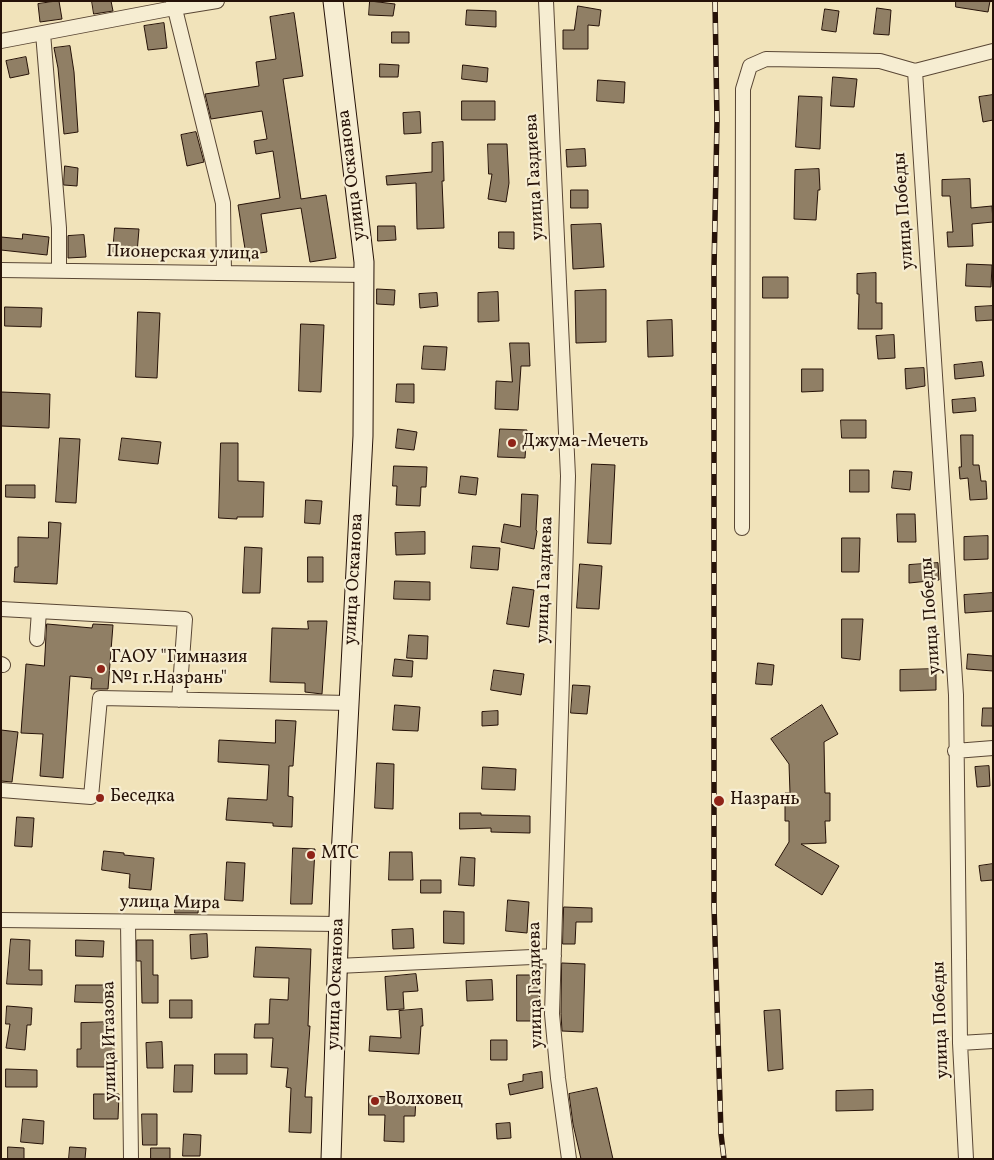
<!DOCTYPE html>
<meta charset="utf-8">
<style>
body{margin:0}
#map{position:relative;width:994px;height:1160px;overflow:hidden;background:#f1e3ba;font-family:Vollkorn,serif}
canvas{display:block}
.frame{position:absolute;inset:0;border:2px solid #261208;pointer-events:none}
</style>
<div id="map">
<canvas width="994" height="1160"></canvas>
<div class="frame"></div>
</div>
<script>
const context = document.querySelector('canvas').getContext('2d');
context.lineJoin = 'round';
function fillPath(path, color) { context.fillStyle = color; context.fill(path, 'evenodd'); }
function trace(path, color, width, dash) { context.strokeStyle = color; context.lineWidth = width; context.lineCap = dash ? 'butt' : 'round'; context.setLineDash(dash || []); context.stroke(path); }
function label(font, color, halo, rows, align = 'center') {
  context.font = font + ' Vollkorn,serif'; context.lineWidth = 4.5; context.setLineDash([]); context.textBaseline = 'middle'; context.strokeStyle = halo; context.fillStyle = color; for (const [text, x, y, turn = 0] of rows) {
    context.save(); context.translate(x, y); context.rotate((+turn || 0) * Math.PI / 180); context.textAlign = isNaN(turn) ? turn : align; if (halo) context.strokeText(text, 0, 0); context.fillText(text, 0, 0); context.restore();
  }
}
const building = new Path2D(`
 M59,1L62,19L40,22L38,4Z
 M92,1H111L113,11L94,14Z
 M370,1L395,4L393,16L369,15Z
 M956,1H990L988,12L956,7Z
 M578,6L601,10L599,26L588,25V49H563V30H574Z
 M877,8L891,10L889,35L874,34Z
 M825,9L839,11L836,32L822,30Z
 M467,10L496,11V27L466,25Z
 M294,13L303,76L283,79L301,199L326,195L336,258L310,262L301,208L261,214L267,252L246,255L238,205L280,198L273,151L256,154L254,141L267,139L262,111L211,119L205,94L259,86L256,62L276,59L270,17Z
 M164,23L167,48L148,50L144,26Z
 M392,32H409V43H392Z
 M70,46L74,72L78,132L64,134L58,68L54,48Z
 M26,57L29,74L10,78L6,61Z
 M380,64L399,65L398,77H380Z
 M463,65L488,68L487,82L462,79Z
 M833,77L857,79L854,107L831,106Z
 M598,80L625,82L624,103L597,101Z
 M993,95V120L983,122L979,97Z
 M799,96L822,97L820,149L796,147Z
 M462,101H495V120H462Z
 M420,112L421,133L404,134L403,113Z
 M196,132L204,162L187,166L181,135Z
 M443,142L444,181H442L444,228L417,229L416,183L387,185L386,176L432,172V143Z
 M488,144H507L509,183L506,202L488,199L492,174H489Z
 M585,149L586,166L567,167L566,150Z
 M65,166L78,168L77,186L64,185Z
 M819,169L820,190H818L816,220L794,219L795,170Z
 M970,179L971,208L992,206L993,222L972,224L973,246L948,247L947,232H953L950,196H942V180Z
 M571,190H588V208H571Z
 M601,224L604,267L573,269L571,225Z
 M378,226H395L396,240L378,241Z
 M115,228L139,229L137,253L113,252Z
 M499,232H514V249L499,248Z
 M23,234L49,237L47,255L1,250V237L22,239Z
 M84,235L86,257L68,258V236Z
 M967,264L992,265L991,287L966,286Z
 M876,273V303H882V329H858L859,294H857V274Z
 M763,277H788V298H763Z
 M377,289L395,290L394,305L377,304Z
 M606,290V342L576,343L575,291Z
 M498,292L499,321L478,322V293Z
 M437,293L438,306L420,308L419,294Z
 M993,306V320L976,321L975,307Z
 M5,307L42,308L41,327L5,326Z
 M138,312L160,313L157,378L136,377Z
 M672,320L673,356L648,357L647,321Z
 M301,324L324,325L321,392L299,391Z
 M894,335L895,358L878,359L876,336Z
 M510,343H529L530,366H521L518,410L495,409L496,381L512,382Z
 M424,346L447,347L445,370L422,369Z
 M982,362L984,376L955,379L954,365Z
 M924,368L925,386L906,389L905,369Z
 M802,369H823V391L802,392Z
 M397,384H414V403L396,402Z
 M1,392L50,394L49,428L1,426Z
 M975,398L976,411L953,413L952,400Z
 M841,420H866V438H842Z
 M398,429L417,432L414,450L396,448Z
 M500,429L527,430L525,458L498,457Z
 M961,435H973V465H979L981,481H986L987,499L970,500L968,478L960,479L959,467H961Z
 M60,438L80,439L76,503L56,502Z
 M122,438L161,442L158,464L119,460Z
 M221,443H238V481L264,482L263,517H237V519L219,518Z
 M592,464L615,465L611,544L588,543Z
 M394,466L427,467L426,487H421L420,506L396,505L397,486H393Z
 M850,470H869V492H850Z
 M894,471L912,472L910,490L892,488Z
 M461,476L478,478L476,495L459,493Z
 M6,485H35V498L6,497Z
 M522,494L538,495L536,530L537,531L534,549L501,542L504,524L520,527Z
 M306,500L322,501L320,524L305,523Z
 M897,514H915L916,542H898Z
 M49,522L61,523L57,584L14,582L15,567H18V537L48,538Z
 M425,532V554L396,555L395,533Z
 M988,536V559L964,560V537Z
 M842,538H860L859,572H842Z
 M473,546L500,548L498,570L471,568Z
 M245,547L262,548L260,593H243Z
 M308,557H323V582H308Z
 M938,563L939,580L909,583V565Z
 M580,564L602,566L599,609L577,608Z
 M395,581L430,582V600L394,599Z
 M513,587L534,590L529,627L507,624Z
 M993,593V611L965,613L964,595Z
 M842,619H863L860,660L842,658Z
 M308,621H327L322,694L305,692V683L270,682L272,628L308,629Z
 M47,624L92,628L93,624L113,625L108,689H91L92,678L70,676L63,778L40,776L43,734L21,733L26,664L44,666Z
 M409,635L428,636L427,659L407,658Z
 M968,654L993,656V671L967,669Z
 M395,659L413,661L412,677L393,676Z
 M758,663L774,665L772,685L756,684Z
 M936,669V690L900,691V670Z
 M494,670L524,674L521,695L491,690Z
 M573,685L590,686L587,714L571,713Z
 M395,705L420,707L418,731L393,730Z
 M822,705L838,734L824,742L825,793H830V821H825L826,843L801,844L839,866L822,895L775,865L789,842V821H785V793H790L789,764L771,739Z
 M983,708H993V726H982Z
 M498,711V725L482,726V712Z
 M276,720L296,721L293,766H289L288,796L293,797L292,827L273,826V823L226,820L228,798L267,800L269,765L218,762L219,740L275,743Z
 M1,730L18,732L12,782L1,781Z
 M377,763L394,764L393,809L375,808Z
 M989,766L990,786L977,787L975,767Z
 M483,767L516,769L515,790L482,789Z
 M460,813H481V815L530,816V833L491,832V828L460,829Z
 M17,817L34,818L32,847L15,846Z
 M293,848L315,849L312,904H291Z
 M104,851L124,853V855L154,858L151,890L129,888L130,874L102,870Z
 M390,852H412L413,880H389Z
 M461,857L475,858L474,886L459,885Z
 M227,862L245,863L243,901L225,900Z
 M993,864V880L981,881L979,866Z
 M421,880H441V893H421Z
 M176,899L199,900L198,913H175Z
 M508,900L529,902L527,933L506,931Z
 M564,907L592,908V922H576L575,944H563Z
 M444,911L464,912V944L444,943Z
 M413,929L414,948L393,949L392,930Z
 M207,934L208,957L191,959L190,935Z
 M11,939L30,940L29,970H42V985L7,984Z
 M76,940L104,941L103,957L76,956Z
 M137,940H153V975H158V1003H142L141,961H137Z
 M256,947L311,949L308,1026H310L305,1097H312L311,1133L289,1132L291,1088L286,1087L288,1068L271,1067L273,1038H254L255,1024H269L270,999L288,1000L289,978L254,977Z
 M562,963L585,964L583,1032L562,1031L561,1014Z
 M416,974L418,991L403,992L404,1009L387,1010L385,977Z
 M517,975H539L540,1021H517Z
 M492,980L493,1000L467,1001L466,981Z
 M76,985H110V1003L75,1002Z
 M170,1000H192V1018H170Z
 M7,1006L32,1008L31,1025H27L25,1050L6,1048L10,1024H6Z
 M422,1009L423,1026H421L419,1054L369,1051L370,1036L401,1038L399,1011Z
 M780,1010L783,1069L768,1071L764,1011Z
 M114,1022V1067H77V1049H81V1023Z
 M491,1040H507V1060H491Z
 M162,1042L163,1068H147L146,1043Z
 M215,1054H247V1074H215Z
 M175,1065H193L192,1092H174Z
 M6,1069L37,1070V1087H6Z
 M542,1072L543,1088L510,1095L508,1084L523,1081V1075Z
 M597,1088L613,1159H581L573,1124L569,1094Z
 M873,1090V1110L836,1111V1091Z
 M94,1094H119L118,1119H94Z
 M369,1096L416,1098L415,1116H404V1142L384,1141L385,1115H369Z
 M142,1114H157V1145H143Z
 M23,1119L44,1121L43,1144L21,1142Z
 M510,1123L511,1138L497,1139L496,1124Z
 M184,1134L201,1135L200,1156H183Z
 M8,1147L24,1148V1159H8Z
 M70,1147L86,1148L85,1159H69Z
 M151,1148H170V1159H151Z`);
const street = new Path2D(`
 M173,1L223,203L224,273
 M546,1L568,476L552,1014L558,1078L569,1159
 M43,33L59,228V271
 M1,41L174,8L217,1
 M915,71L956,695L960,1043L966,1159
 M1,270L364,275
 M742,528L743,89L750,66L766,59L880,61L915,71L993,51
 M1,609L185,619L179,700
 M37,639L39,611
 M1,664L3,665
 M955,751L993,748
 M1,790L91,797L100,698L349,703
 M1,920L339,924
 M128,922L131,1159
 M337,966L554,956
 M960,1043L993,1041`);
const secondary = new Path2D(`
 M331,1159L341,857L363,436L364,262L333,1`);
const rail = new Path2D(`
 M715,1L717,121L714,268V906L721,1134L724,1159`);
const markers = [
 [512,443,5,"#8f2418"],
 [101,669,5,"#8f2418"],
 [100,798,5,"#8f2418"],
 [719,801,6,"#8f2418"],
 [311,855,5,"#8f2418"],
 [375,1101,5,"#8f2418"]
];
const streetNames = [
 ["улица Осканова",353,175,-97],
 ["улица Газдиева",536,177,-93],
 ["улица Победы",905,211,-94],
 ["Пионерская улица",183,254,1],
 ["улица Осканова",355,579,-87],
 ["улица Газдиева",546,580,-88],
 ["улица Победы",932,616,-94],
 ["улица Мира",170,904,1],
 ["улица Осканова",337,984,-88],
 ["улица Газдиева",537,985,-91],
 ["улица Победы",942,1020,-92],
 ["улица Итазова",111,1041,-91]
];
const poiNames = [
 ["Джума-Мечеть",522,443],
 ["ГАОУ \"Гимназия",111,659],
 ["№1 г.Назрань\"",111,680],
 ["Беседка",110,798],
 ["Назрань",730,801],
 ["МТС",321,855],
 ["Волховец",385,1101]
];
fillPath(building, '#907f65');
trace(building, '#261208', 1);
trace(street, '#594634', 16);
trace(secondary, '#261208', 21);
trace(street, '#f6edd2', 14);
trace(secondary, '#f6edd2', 19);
trace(rail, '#261208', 5.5);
trace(rail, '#f6edd2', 4, [11]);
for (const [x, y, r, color] of markers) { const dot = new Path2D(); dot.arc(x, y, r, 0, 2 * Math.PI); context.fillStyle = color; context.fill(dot); trace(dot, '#f6edd2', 2); }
label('18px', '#261208', '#f6edd2', streetNames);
label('18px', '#261208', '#f6edd2', poiNames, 'left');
</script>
